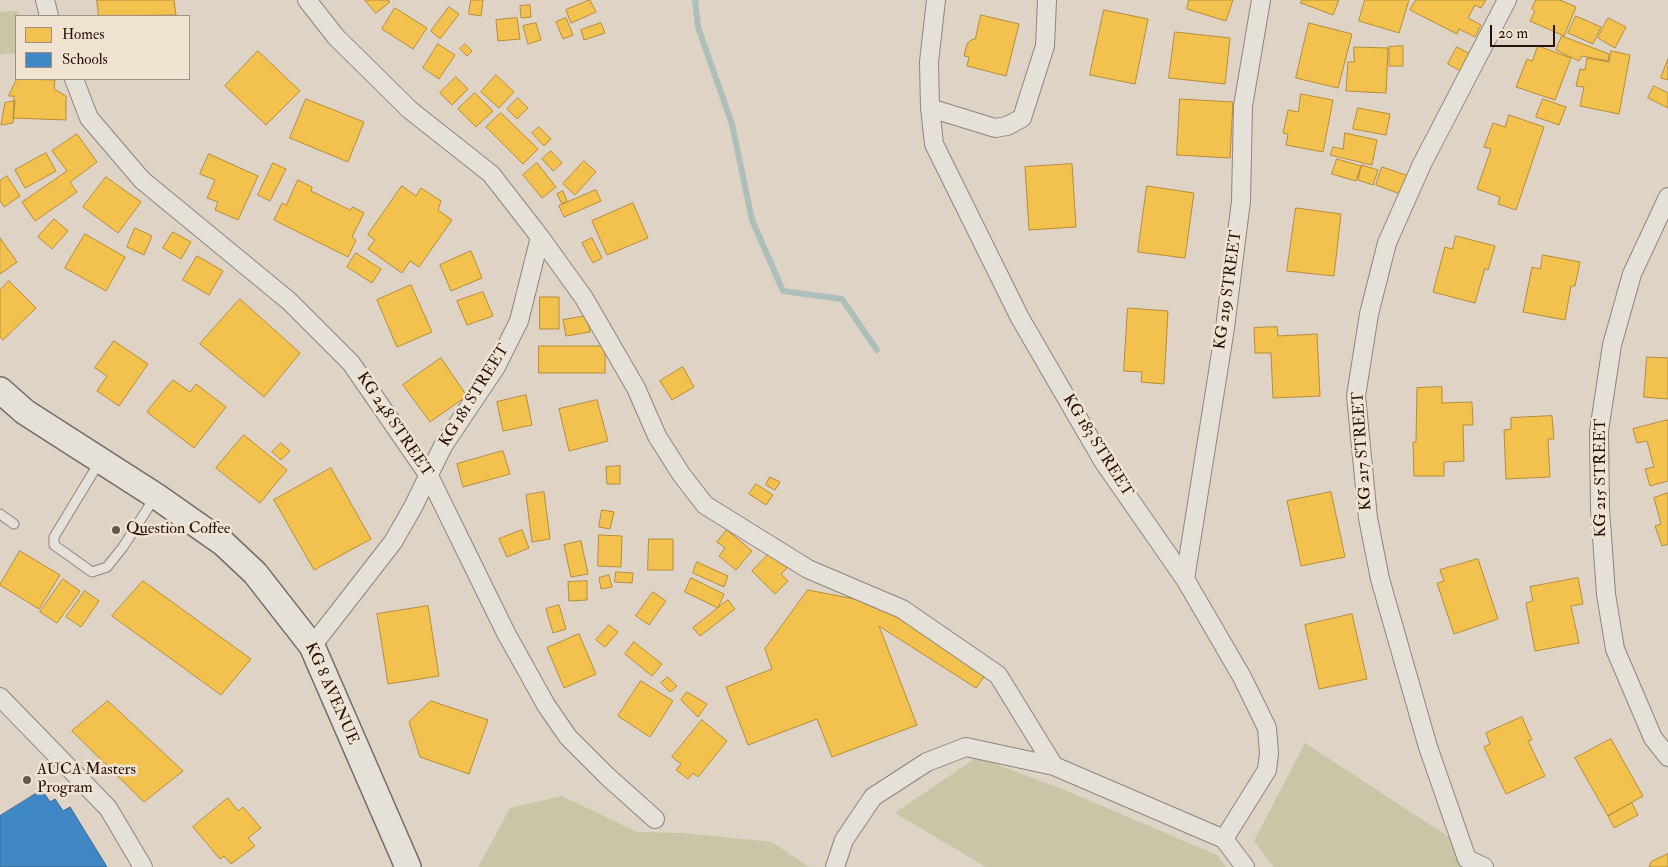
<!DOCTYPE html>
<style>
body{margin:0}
#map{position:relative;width:1668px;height:867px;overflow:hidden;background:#ded3c4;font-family:"IM FELL Double Pica",serif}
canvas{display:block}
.legend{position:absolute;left:15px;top:15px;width:175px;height:65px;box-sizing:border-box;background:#f0e3d2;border:1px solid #a08f82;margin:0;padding:6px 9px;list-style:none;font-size:15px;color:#27120a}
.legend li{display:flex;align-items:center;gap:10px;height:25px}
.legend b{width:25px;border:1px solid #a08f82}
.scale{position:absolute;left:1490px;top:25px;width:65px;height:22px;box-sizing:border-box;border:2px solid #27120a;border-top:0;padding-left:6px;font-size:15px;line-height:18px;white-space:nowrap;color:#27120a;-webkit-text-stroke:4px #f0e3d2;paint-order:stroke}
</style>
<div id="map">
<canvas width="1668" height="867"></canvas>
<ul class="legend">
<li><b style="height:14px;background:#f2c14e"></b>Homes</li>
<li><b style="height:14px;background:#3f88c5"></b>Schools</li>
</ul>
<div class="scale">20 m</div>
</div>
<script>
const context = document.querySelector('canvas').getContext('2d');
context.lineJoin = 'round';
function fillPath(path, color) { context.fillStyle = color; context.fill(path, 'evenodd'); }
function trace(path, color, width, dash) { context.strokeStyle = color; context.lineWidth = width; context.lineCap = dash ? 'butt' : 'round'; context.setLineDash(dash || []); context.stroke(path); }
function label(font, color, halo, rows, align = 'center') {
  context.font = font + ' "IM FELL Double Pica",serif'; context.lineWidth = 5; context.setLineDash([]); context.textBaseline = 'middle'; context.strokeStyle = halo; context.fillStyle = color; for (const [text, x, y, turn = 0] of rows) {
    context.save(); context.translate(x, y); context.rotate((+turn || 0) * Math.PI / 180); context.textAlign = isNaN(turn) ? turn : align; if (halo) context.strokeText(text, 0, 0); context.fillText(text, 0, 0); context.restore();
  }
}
const green = new Path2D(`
 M17,11L19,16H16V53L0,54V12Z
 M1305,743L1458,843L1461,867H1274L1254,841Z
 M977,757L1072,793L1217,855L1226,867H986L895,813Z
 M562,796L637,832L682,833L772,842L809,867H478L510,808Z`);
const homes = new Path2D(`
 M97,0H174L176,15L99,16Z
 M365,0H388L390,2L376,13Z
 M471,0H483L481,16L469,14Z
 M590,0L596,12L571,23L566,10Z
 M1189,0H1233L1226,21L1187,9Z
 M1302,0H1339L1333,15L1301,3Z
 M1365,0H1409L1399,33L1359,21Z
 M1416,0H1486L1481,8L1475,5L1468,18L1481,25L1475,37L1459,29L1457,34L1410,10Z
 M1536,0H1560L1576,7L1564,36L1530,21L1535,11L1532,9Z
 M530,5L531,17L521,18L520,6Z
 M449,7L459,14L440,39L431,31Z
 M395,8L427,28L413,49L382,29Z
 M1104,10L1148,19L1135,84L1090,75Z
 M981,15L1019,24L1006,76L967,66L969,57L964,56L967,44L971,40L975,39Z
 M1576,16L1601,27L1593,44L1568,33Z
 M517,18L520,39L498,41L496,20Z
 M566,18L573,35L563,39L556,22Z
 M1608,18L1626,27L1615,48L1598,38Z
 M536,23L541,40L528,44L523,26Z
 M601,23L605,33L584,40L581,30Z
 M1309,23L1352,34L1338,88L1296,78Z
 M1175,32L1230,38L1225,84L1169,78Z
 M1562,36L1609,54L1608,61L1582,56L1579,61L1556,50Z
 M438,44L455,55L439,79L423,68Z
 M465,44L472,51L467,56L460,49Z
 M1403,46V66H1389V47Z
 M1538,46L1571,58L1555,100L1516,87L1527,59L1532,61Z
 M1354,47L1388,48L1386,93L1346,91L1348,62H1354Z
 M1457,47L1472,55L1462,72L1448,64Z
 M258,51L300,91L266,125L225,86Z
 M1611,51L1630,55L1619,114L1580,106L1584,87L1576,86L1580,69L1585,70L1587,58L1609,62Z
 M1668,59V80L1661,78Z
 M496,75L514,92L499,108L481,92Z
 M456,77L468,89L452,105L440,93Z
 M17,79L55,80L54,89L66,96V120L13,118L14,96H9Z
 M1654,86L1668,93V108L1648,98Z
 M475,93L493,111L476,127L458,109Z
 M1301,94L1333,100L1323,152L1286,145L1288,134L1283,133L1288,110L1298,112Z
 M518,98L528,108L517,119L507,109Z
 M306,99L364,122L348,162L290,138Z
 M1180,99L1233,102L1230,158L1177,155Z
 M1543,99L1566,107L1559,125L1536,117Z
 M15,101L13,123L1,125L5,103Z
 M1358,108L1390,114L1386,135L1353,129Z
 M501,113L538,149L523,164L486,127Z
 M1509,115L1544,127L1516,210L1498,204L1500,197L1477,189L1491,149L1484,147L1493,123L1505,127Z
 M539,127L551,139L544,146L532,133Z
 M1345,133L1377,140L1372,165L1330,155L1333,147L1343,149Z
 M77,134L97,162L70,182L77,192L35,221L22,202L67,171L52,151Z
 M551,151L562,163L553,171L542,159Z
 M46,153L56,171L25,188L15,170Z
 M209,154L258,176L238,220L215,210L218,202L207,198L215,180L200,174Z
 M1337,159L1361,166L1356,181L1332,174Z
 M584,161L596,172L575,195L563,184Z
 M273,163L286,169L270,201L258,195Z
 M537,163L556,187L542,198L523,175Z
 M1072,164L1076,227L1029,230L1025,167Z
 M1362,165L1378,170L1373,185L1358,180Z
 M1382,167L1409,176L1403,195L1376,185Z
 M7,176L20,196L4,207L0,201V181Z
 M106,177L141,202L118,233L83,207Z
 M298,180L312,187L311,191L350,210L353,207L364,213L352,237L356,240L348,257L274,220L282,203L286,205Z
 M402,186L416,196L421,188L441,201L438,210L452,220L419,267L410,261L402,273L368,249L375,240L368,235Z
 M1147,186L1194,193L1185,258L1138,252Z
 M596,190L601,201L564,217L559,206Z
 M563,191L567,201L562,204L557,194Z
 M633,203L648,238L607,255L592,221Z
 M1296,208L1341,214L1334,276L1287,271Z
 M54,219L68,231L52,249L38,237Z
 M135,228L152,236L144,255L127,247Z
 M173,232L191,242L181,259L163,248Z
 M85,234L125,257L106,291L65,268Z
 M1456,236L1495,246L1488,270L1485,268L1475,303L1433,292L1445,247L1452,249Z
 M0,238L17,262L0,274Z
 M592,238L602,258L593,263L582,243Z
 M471,251L482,278L451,291L440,265Z
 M356,253L381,269L372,283L347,267Z
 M1543,255L1580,262L1575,286H1571L1565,320L1523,312L1532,267L1540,269Z
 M197,256L223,271L209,295L183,280Z
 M9,281L36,308L3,340L0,337V290Z
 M411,285L432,332L397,347L377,300Z
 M483,292L493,316L467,325L457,301Z
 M540,297H559V329H540Z
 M240,299L300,353L264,397L200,344Z
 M1128,308L1168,311L1164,384L1141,382L1142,372L1124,371Z
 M587,316L590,332L566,336L563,320Z
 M1277,327L1278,336L1317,334L1320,396L1273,398L1271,353H1255L1254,328Z
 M114,341L148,364L119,406L97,391L107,376L95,368Z
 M539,346H605V373H539Z
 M1647,357L1668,358V399L1644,397Z
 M441,358L467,396L430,422L403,385Z
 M683,367L694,387L672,400L660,381Z
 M173,380L190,392L196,384L226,407L194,448L147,412Z
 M1442,387V403L1472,402L1473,425H1463L1464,461L1444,462V476H1414L1413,442H1416L1417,388Z
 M526,395L532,425L503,431L497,402Z
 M597,400L608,441L569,451L559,409Z
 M1552,416L1554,439H1548L1550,477L1506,479L1504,430L1511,429V418Z
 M1668,420V481L1650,486L1645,469L1654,467L1647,441L1637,443L1633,429Z
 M244,435L287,470L260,503L216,468Z
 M281,443L290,451L281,460L272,452Z
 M503,451L510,474L463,487L457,464Z
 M620,466V484H607L606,467Z
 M331,468L371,539L314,570L274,500Z
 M770,477L780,482L775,490L766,485Z
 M756,484L773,495L766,505L749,494Z
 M544,492L550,539L532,542L526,495Z
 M1331,492L1345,557L1301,566L1287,501Z
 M1668,493V544L1662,546L1655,526L1661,524L1654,498Z
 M602,510L614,512L610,529L599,527Z
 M522,530L529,548L507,557L499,539Z
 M727,530L752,551L736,570L719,556L725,548L717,542Z
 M599,535L622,536L621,567L598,566Z
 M649,539H673V570H648Z
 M581,541L588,574L571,577L564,545Z
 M20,551L60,575L39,609L0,585Z
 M771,552L787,568L781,574L788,581L775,594L752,571Z
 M1478,559L1498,619L1454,634L1437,583L1444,581L1440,570Z
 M697,562L728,576L724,587L693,573Z
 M616,572L633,573L632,583L615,582Z
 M609,575L612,587L601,589L599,578Z
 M691,578L724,594L718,608L685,592Z
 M1578,578L1583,604L1571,606L1579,643L1535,651L1526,603L1533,601L1530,587Z
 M63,579L80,591L57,623L40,612Z
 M143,581L251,659L221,695L112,616Z
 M587,581V600L569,601L568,582Z
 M808,590L885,605L988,671L976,688L879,626L917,725L832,757L817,719L748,745L726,687L772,669L765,649Z
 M85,591L99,601L81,627L66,617Z
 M653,592L666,601L649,625L636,616Z
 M728,600L735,609L700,636L693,628Z
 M559,605L566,629L553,633L546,609Z
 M428,606L439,676L388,684L377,614Z
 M1352,614L1367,679L1319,689L1305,625Z
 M609,625L618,632L605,647L596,640Z
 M579,634L596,674L564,688L547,648Z
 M634,642L662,664L652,676L625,654Z
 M668,677L677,686L670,692L661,683Z
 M641,681L673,701L650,737L618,716Z
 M687,692L707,704L698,717L681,700Z
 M108,701L183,771L144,802L72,731Z
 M431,701L488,720L469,774L420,757L409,722Z
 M1522,717L1532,740L1528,741L1545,776L1506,794L1484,747L1490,744L1486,733Z
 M702,720L727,741L698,777L693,773L688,779L676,770L681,764L672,757Z
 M1611,739L1643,796L1608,816L1575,758Z
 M228,798L238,811L243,807L261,828L248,838L255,846L231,864L224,856L220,859L193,827Z
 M1632,803L1638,815L1614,828L1608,816Z
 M1668,854V867H1649L1651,862Z`);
const schools = new Path2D(`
 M42,790L50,802L55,799L63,811L70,807L107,867H0V816Z`);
const stream = new Path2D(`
 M695,0L698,27L732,124L752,220L783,291L842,299L877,350`);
const lane = new Path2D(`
 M100,461L54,537V545L92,572L107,567L123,547L155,497
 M0,514L14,524`);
const street = new Path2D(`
 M45,0L49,16
 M307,0L336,37L410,110L491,174L540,237L519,321L496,367L443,446L413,507L393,542L312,646
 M936,0L929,62L930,108L934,144L1020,318L1103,461L1185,579L1242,677L1267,728L1269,753L1267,770L1224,839
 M74,79L89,118L142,180L289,301L351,363L429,476L506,633L546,705L568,737L607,776L655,819
 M930,108L995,128L1007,126L1022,118L1045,46L1047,0
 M1668,197L1632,274L1612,345L1599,431L1600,508L1606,594L1615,649L1653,738L1668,757
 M540,237L584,298L636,388L657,436L681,474L705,505L808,569L902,609L998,675L1054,766
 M1185,579L1225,328L1241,201L1243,106L1261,0
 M0,697L108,808L143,867
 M1224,839L1245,867
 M835,867L844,840L873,797L927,762L966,747L1054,766L1224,839
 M1484,867L1467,859L1428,747L1380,579L1368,518L1356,396L1369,314L1387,243L1422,164L1507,0`);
const secondary = new Path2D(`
 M0,390L25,412L156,496L223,543L255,573L312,646L408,867`);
const markers = [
 [116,530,5,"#67564b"],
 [27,780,5,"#67564b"]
];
const streetNames = [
 ["KG 219 STREET",1229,290,-82],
 ["KG 181 STREET",475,396,-58],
 ["KG 248 STREET",394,425,56],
 ["KG 183 STREET",1097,446,58],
 ["KG 217 STREET",1363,451,-94],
 ["KG 215 STREET",1602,478,-90],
 ["KG 8 AVENUE",331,694,66]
];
const poiNames = [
 ["Question Coffee",126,530],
 ["AUCA Masters",37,771],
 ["Program",37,789]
];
fillPath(green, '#c8c6a7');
fillPath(homes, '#f2c14e');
trace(homes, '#b58c3a', 1);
fillPath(schools, '#3f88c5');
trace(schools, '#38658d', 1);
trace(stream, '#adbfba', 6);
trace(lane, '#8e857c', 11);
trace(street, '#8e857c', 20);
trace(secondary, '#746b63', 28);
trace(lane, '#e5e0d8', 9);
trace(street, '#e5e0d8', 18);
trace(secondary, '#e5e0d8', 25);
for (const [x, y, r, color] of markers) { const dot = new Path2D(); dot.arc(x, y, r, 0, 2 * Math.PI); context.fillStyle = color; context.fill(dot); trace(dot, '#f0e3d2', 2); }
label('16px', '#27120a', '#f0e3d2', streetNames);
label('16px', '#27120a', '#f0e3d2', poiNames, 'left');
</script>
